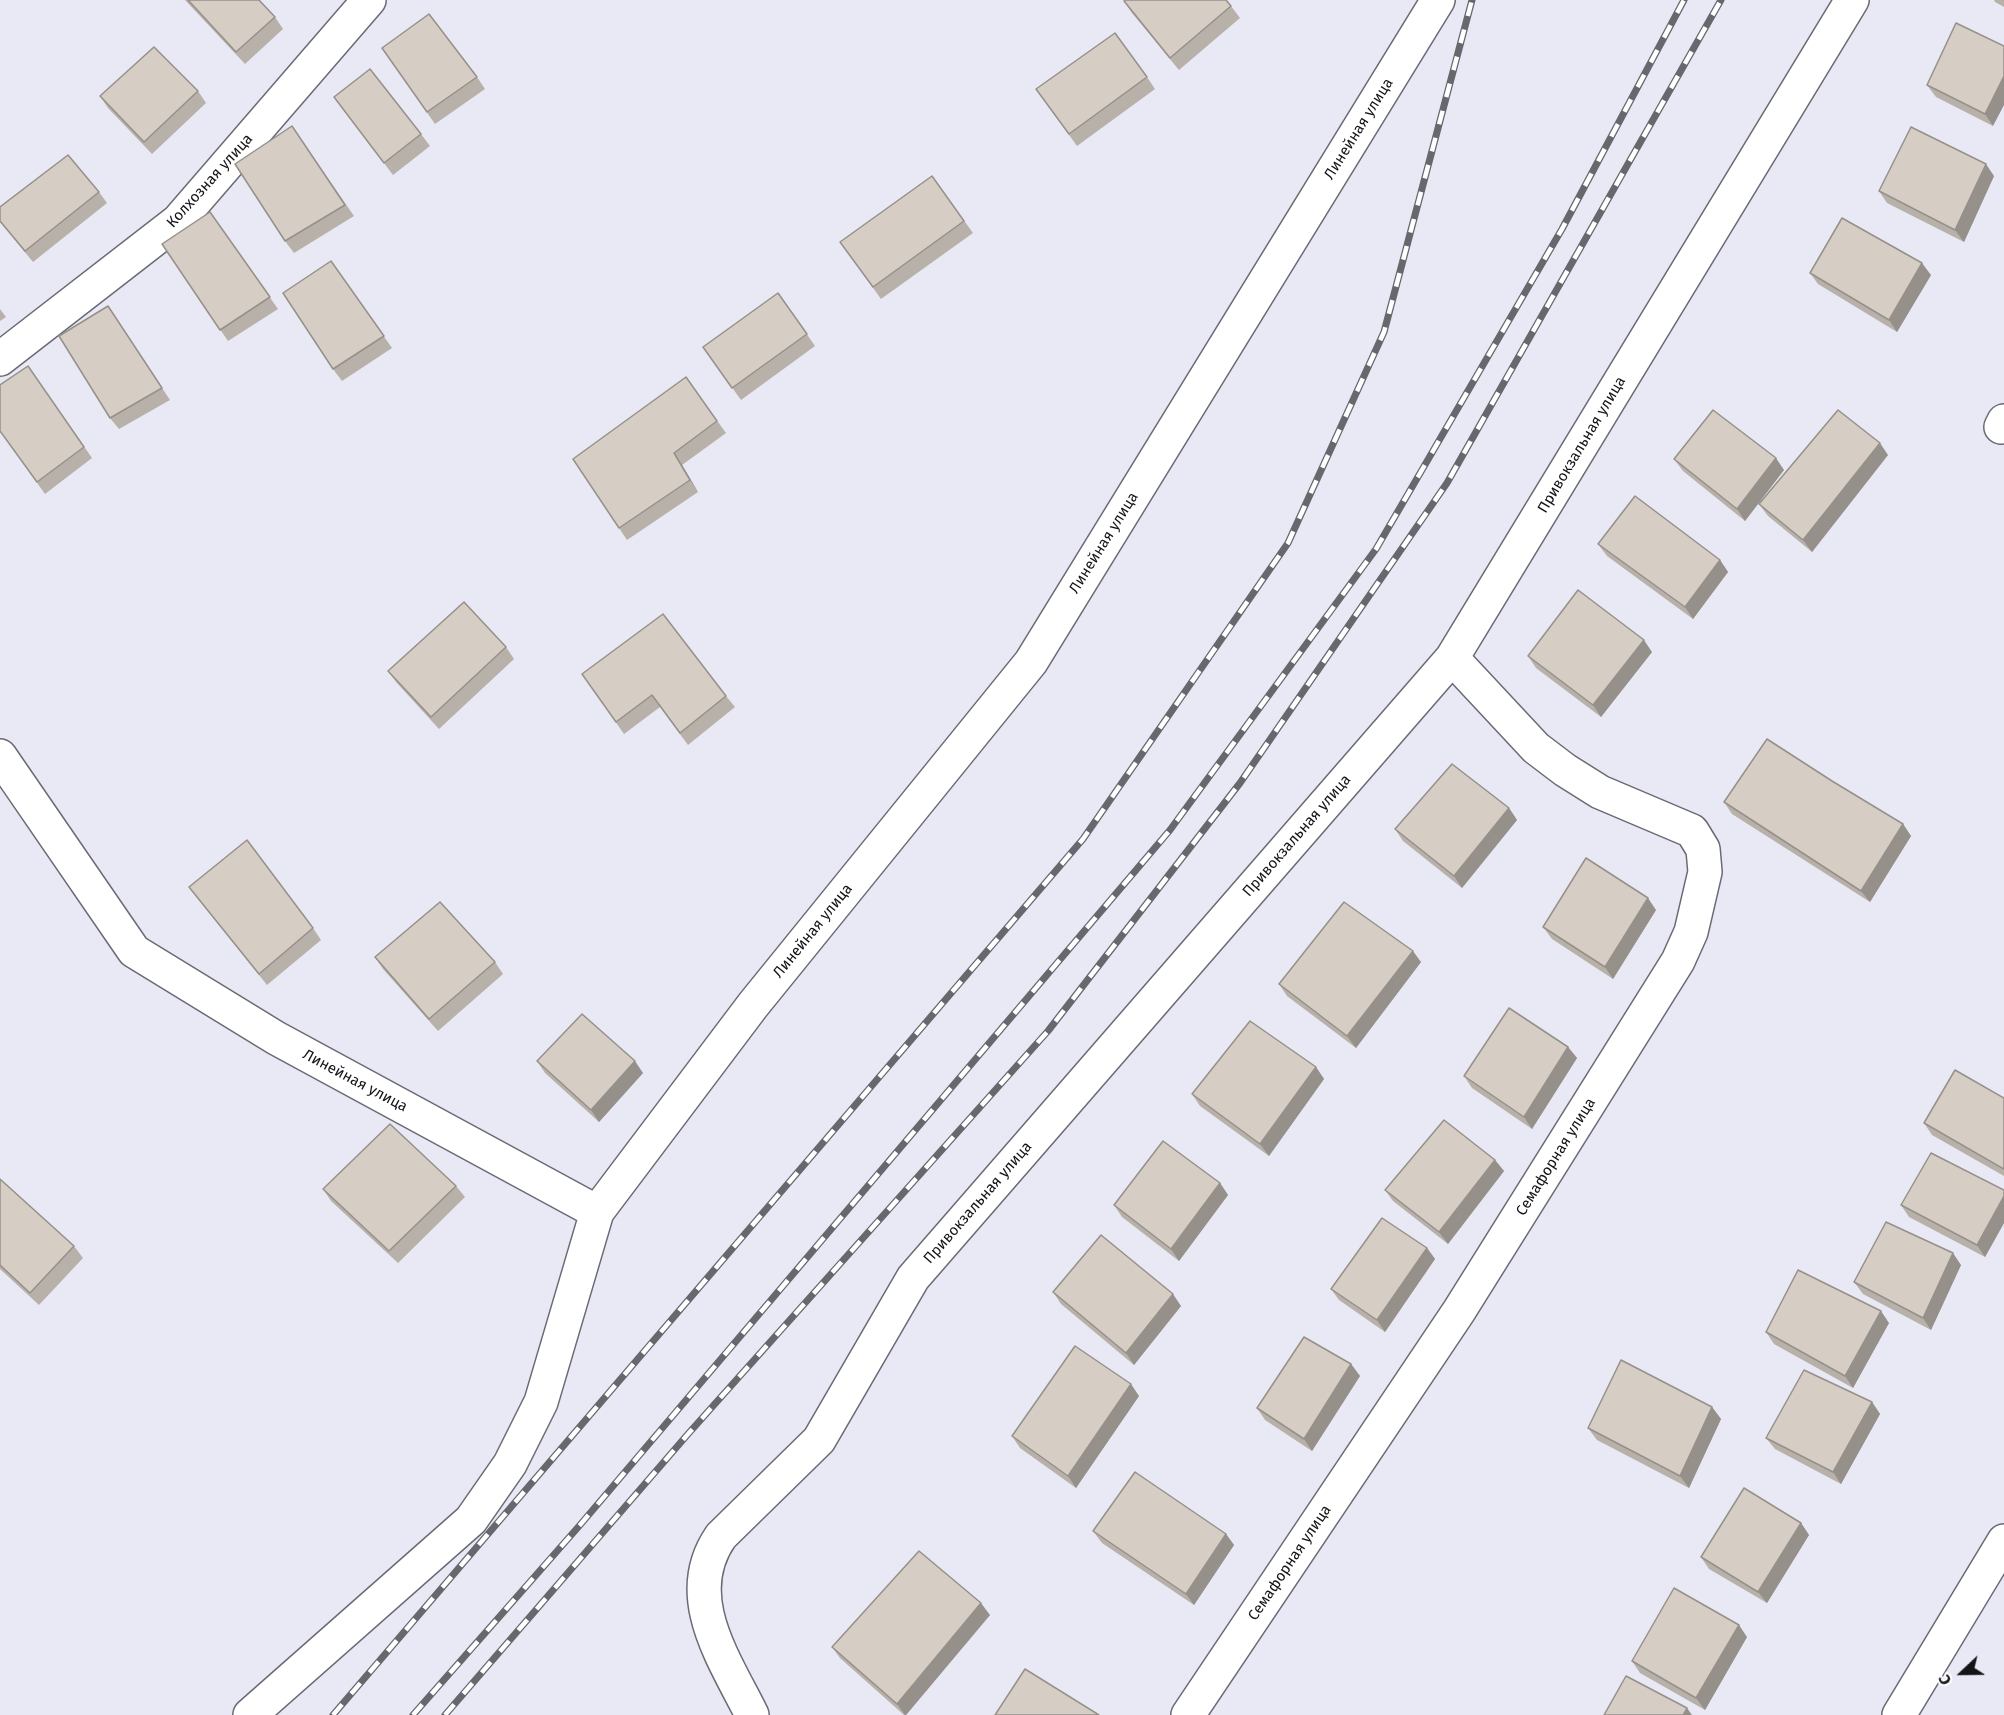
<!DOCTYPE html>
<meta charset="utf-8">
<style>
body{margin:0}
#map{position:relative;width:2004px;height:1715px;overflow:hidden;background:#e8e9f5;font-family:"Fira Sans",sans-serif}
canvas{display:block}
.north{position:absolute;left:1932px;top:1643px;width:60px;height:60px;-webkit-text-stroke:4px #fff;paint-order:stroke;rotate:248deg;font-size:16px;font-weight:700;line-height:24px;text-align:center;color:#141418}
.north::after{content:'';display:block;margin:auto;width:21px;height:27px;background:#141418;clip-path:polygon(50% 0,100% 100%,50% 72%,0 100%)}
</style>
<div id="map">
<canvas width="2004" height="1715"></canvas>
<div class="north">С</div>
</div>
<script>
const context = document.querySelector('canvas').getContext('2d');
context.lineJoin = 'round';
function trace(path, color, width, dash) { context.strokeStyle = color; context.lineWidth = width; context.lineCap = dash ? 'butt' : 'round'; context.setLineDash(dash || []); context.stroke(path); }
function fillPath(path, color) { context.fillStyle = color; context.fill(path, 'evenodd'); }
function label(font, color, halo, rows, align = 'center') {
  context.font = font + ' "Fira Sans",sans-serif'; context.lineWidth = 4.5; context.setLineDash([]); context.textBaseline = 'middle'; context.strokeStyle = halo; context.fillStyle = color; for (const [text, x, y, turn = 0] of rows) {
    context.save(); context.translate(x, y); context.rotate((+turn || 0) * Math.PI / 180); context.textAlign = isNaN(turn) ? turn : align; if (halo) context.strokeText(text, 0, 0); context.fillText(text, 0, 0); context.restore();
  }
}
const minor = new Path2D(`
 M0,359L178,221L369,0
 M2001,427L2004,421
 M0,756L134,951L276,1038L597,1212
 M250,1715L471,1520L510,1464L541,1402L597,1212L753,1005L1031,662L1438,0
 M752,1715C725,1660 679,1596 721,1536L819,1440L913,1278L1452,658L1852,0
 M1188,1715L1459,1311L1678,961L1691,932L1705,872L1703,849L1692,831L1600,792L1565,770L1536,748L1452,658`);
const tertiary = new Path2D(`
 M1899,1715L2004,1541`);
const rail = new Path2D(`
 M333,1715L1083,839L1288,543L1384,332L1472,0
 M413,1715L580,1525L1170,830L1376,549L1562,229L1684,0
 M445,1715L688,1434L1048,1031L1240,783L1447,483L1721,0`);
const wall = new Path2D(`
 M185,0H259L275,17L283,29L245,64Z
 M1994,0H2004V7L1995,2Z
 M1124,1L1231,6L1240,18L1179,70L1132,13Z
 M1956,23L1993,126L1936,97L1927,85Z
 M382,48L477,77L485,89L435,124Z
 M1147,77L1155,89L1077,146L1036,89Z
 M198,91L206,103L152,154L108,108L100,96Z
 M334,97L421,134L430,146L393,175Z
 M292,126L354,216L294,253L285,241Z
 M932,176L973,233L881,299L840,242Z
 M1994,176L1964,242L1887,203L1879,191Z
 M99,192L107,203L33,262L0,222V207Z
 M210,212L278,309L228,341L162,244Z
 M331,261L392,348L342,381L333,369Z
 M1810,273L1931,275L1897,332L1818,284Z
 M778,293L815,346L741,400L703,347Z
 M108,306L170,400L119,429L110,418Z
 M0,309L6,317L0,321Z
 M28,366L92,458L45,494L0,431Z
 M686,377L726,433L682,465L698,492L627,540L619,528Z
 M1888,455L1812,552L1768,516L1759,504Z
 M1674,459L1784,470L1745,521L1683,471Z
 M1598,544L1720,560L1728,572L1693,619L1607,556Z
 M506,647L514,659L439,729L396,682L388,671Z
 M1652,652L1601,717L1536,668L1528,656Z
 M582,674L726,696L735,707L688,745L660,707L624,734Z
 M1832,781L1903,824L1911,836L1870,902L1732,814L1724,802Z
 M1509,808L1517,820L1462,888L1403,841L1395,829Z
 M189,887L313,928L321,940L267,985L198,899Z
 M1656,910L1613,979L1552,939L1543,927Z
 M375,957L495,962L503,974L438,1031L383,969Z
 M1421,962L1356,1048L1287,996L1279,984Z
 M1568,1047L1577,1058L1532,1129L1472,1088L1464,1076Z
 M537,1061L643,1073L599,1122L545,1073Z
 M1316,1067L1324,1079L1269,1156L1200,1106L1192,1094Z
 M2004,1098V1176L1932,1135L1924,1123Z
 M1495,1160L1504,1171L1448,1244L1393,1201L1385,1190Z
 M0,1179L74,1246L83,1258L39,1305L0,1269Z
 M1220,1183L1228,1195L1179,1261L1122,1217L1114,1205Z
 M456,1186L465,1197L398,1263L331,1201L323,1189Z
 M2004,1190V1223L1985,1257L1909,1217L1901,1205Z
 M1427,1248L1435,1259L1385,1332L1339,1300L1331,1289Z
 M1961,1265L1931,1330L1863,1294L1854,1282Z
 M1053,1292L1181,1306L1134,1365L1061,1304Z
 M1889,1323L1853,1388L1774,1344L1766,1332Z
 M1351,1364L1360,1376L1312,1451L1265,1420L1257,1408Z
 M1139,1396L1076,1488L1020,1448L1012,1436Z
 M1872,1402L1880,1414L1841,1484L1775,1449L1766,1438Z
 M1712,1407L1721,1419L1689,1488L1597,1440L1588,1428Z
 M1801,1523L1809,1535L1767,1603L1709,1569L1701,1557Z
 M1093,1531L1226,1534L1234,1545L1194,1605L1102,1543Z
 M990,1615L906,1715H904L840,1658L832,1647Z
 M1747,1637L1705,1710L1640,1673L1632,1661Z`);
const shadedWall = new Path2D(`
 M2004,76V105L1993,126L1985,114Z
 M1986,164L1994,176L1964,242L1955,230Z
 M1922,263L1931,275L1897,332L1889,320Z
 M1880,443L1888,455L1812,552L1803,540Z
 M674,453L682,465L698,492L690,480Z
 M1776,458L1784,470L1745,521L1737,509Z
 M1720,560L1728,572L1693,619L1685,607Z
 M1644,640L1652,652L1601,717L1593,705Z
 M1509,808L1517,820L1462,888L1454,876Z
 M1903,824L1911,836L1870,902L1861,891Z
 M1648,898L1656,910L1613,979L1605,967Z
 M1413,951L1421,962L1356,1048L1347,1036Z
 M1568,1047L1577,1058L1532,1129L1524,1117Z
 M635,1061L643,1073L599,1122L591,1110Z
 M1316,1067L1324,1079L1269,1156L1260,1144Z
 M1495,1160L1504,1171L1448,1244L1439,1232Z
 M1220,1183L1228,1195L1179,1261L1171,1249Z
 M2004,1196V1223L1985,1257L1977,1245Z
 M1427,1248L1435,1259L1385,1332L1377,1320Z
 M1953,1253L1961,1265L1931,1330L1923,1318Z
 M1173,1294L1181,1306L1134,1365L1126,1353Z
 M1881,1311L1889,1323L1853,1388L1845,1376Z
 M1351,1364L1360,1376L1312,1451L1304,1439Z
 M1131,1384L1139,1396L1076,1488L1068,1476Z
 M1872,1402L1880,1414L1841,1484L1833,1472Z
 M1712,1407L1721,1419L1689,1488L1680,1476Z
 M1801,1523L1809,1535L1767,1603L1758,1592Z
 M1226,1534L1234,1545L1194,1605L1186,1594Z
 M981,1603L990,1615L906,1715H905L897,1704Z
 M1739,1625L1747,1637L1705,1710L1696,1698Z
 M1687,1708L1692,1715H1683Z`);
const building = new Path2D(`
 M188,0H259L275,17L236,52Z
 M1125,0H1226L1231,6L1170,58L1124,1Z
 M429,14L477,77L427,112L382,48Z
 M1956,23L2004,46V76L1985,114L1927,85Z
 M1115,33L1147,77L1069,134L1036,89Z
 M154,47L198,91L144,142L100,96Z
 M370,69L421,134L384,163L334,97Z
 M292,126L345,205L285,241L235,164Z
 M1911,127L1986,164L1955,230L1879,191Z
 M68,155L99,192L25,251L0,221V207Z
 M932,176L964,221L873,287L840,242Z
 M210,212L270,297L220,330L162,244Z
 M1842,218L1922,263L1889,320L1810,273Z
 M331,261L384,336L333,369L283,293Z
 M778,293L807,334L732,388L703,347Z
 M108,306L162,388L110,418L59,336Z
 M28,366L84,447L37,482L0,431V385Z
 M686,377L717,421L674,453L690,480L619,528L573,459Z
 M1713,410L1776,458L1737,509L1674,459Z
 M1838,410L1880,443L1803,540L1759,504Z
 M1635,496L1720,560L1685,607L1598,544Z
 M1578,590L1644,640L1593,705L1528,656Z
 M464,602L506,647L431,717L388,671Z
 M663,614L726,696L680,733L652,695L616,722L582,674Z
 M1767,739L1832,781L1903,824L1861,891L1724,802Z
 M1452,764L1509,808L1454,876L1395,829Z
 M247,840L313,928L259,974L189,887Z
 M1586,858L1648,898L1605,967L1543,927Z
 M440,902L495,962L429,1019L375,957Z
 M1344,902L1413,951L1347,1036L1279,984Z
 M1509,1008L1568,1047L1524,1117L1464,1076Z
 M582,1014L635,1061L591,1110L537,1061Z
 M1250,1021L1316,1067L1260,1144L1192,1094Z
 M1955,1070L2004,1098V1169L1924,1123Z
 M1444,1120L1495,1160L1439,1232L1385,1190Z
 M390,1124L456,1186L389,1251L323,1189Z
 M1163,1141L1220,1183L1171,1249L1114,1205Z
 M1931,1153L2004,1190V1196L1977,1245L1901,1205Z
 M0,1179L74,1246L30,1293L0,1265Z
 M1382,1218L1427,1248L1377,1320L1331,1289Z
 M1886,1222L1953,1253L1923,1318L1854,1282Z
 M1101,1235L1173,1294L1126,1353L1053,1292Z
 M1798,1270L1881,1311L1845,1376L1766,1332Z
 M1304,1337L1351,1364L1304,1439L1257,1408Z
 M1075,1346L1131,1384L1068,1476L1012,1436Z
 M1621,1360L1712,1407L1680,1476L1588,1428Z
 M1804,1370L1872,1402L1833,1472L1766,1438Z
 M1135,1472L1226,1534L1186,1594L1093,1531Z
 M1744,1488L1801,1523L1758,1592L1701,1557Z
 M919,1551L981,1603L897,1704L832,1647Z
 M1674,1588L1739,1625L1696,1698L1632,1661Z
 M1025,1669L1099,1715H995Z
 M1626,1676L1687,1708L1683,1715H1604Z`);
const streetNames = [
 ["Линейная улица",1359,129,-58],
 ["Колхозная улица",210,181,-48],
 ["Привокзальная улица",1582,445,-59],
 ["Линейная улица",1104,543,-58],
 ["Привокзальная улица",1297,836,-49],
 ["Линейная улица",813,931,-51],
 ["Линейная улица",355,1081,28],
 ["Семафорная улица",1556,1157,-58],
 ["Привокзальная улица",978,1203,-49],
 ["Семафорная улица",1290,1563,-56]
];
trace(minor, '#696a74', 36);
trace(tertiary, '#696a74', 36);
trace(minor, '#fff', 33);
trace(tertiary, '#fff', 33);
trace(rail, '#67676e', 7);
trace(rail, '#fff', 4.5, [14]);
fillPath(wall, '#b8b1a9');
fillPath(shadedWall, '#96908a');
fillPath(building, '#d6cec5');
trace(building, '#96908a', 1.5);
label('15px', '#141418', '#fff', streetNames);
</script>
